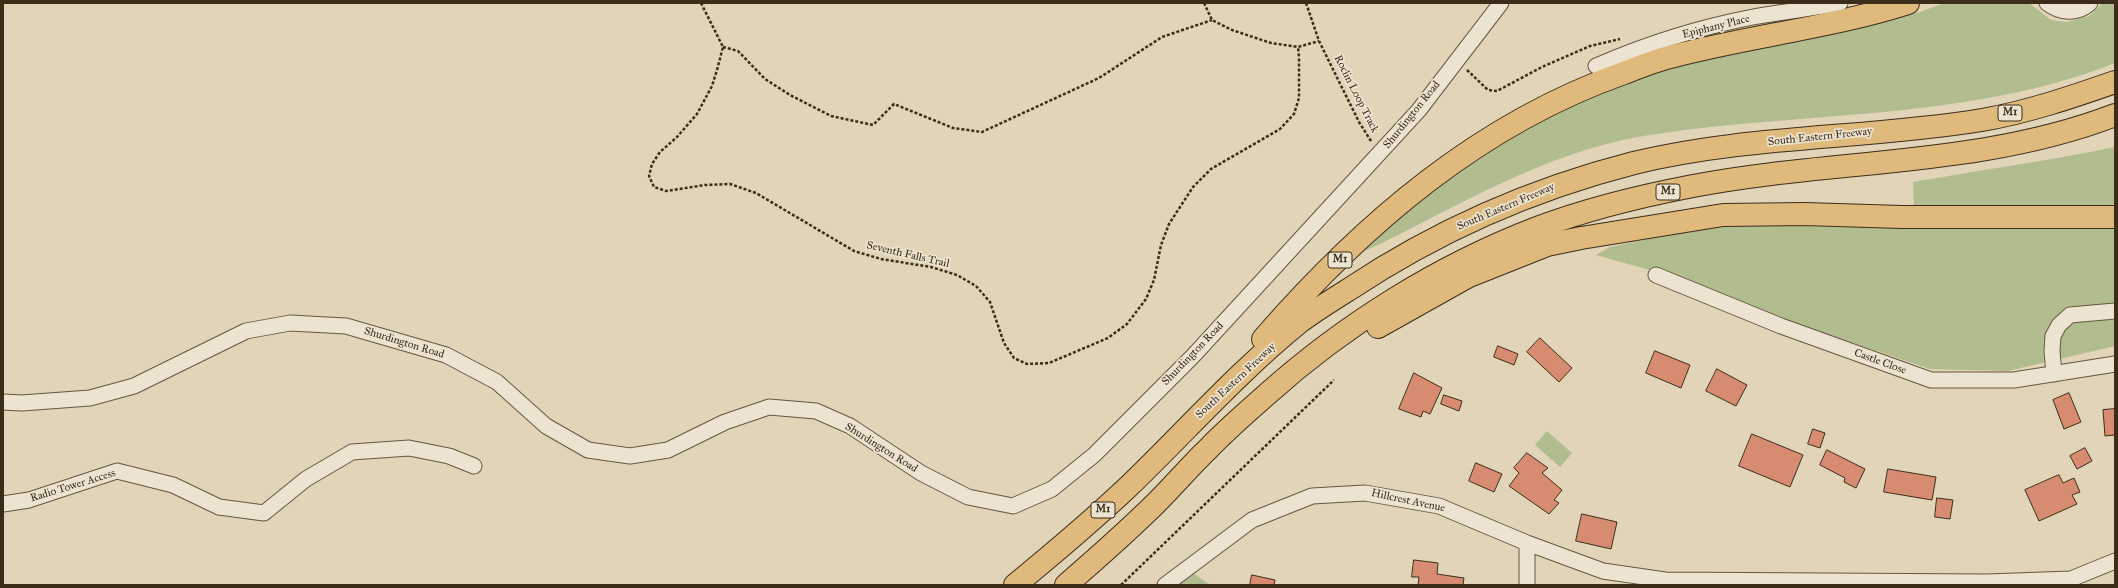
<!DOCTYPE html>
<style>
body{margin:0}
#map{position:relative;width:2118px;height:588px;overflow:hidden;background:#e1d4b7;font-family:"IM FELL Great Primer",serif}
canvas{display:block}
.frame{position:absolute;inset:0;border:4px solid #3c2d1a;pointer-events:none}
</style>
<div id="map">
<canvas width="2118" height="588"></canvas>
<div class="frame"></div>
</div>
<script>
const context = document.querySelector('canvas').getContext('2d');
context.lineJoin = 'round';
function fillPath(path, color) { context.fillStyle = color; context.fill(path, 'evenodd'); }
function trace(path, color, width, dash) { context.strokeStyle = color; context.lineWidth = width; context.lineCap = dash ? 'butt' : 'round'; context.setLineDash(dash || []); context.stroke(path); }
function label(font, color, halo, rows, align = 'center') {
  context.font = font + ' "IM FELL Great Primer",serif'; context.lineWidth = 3.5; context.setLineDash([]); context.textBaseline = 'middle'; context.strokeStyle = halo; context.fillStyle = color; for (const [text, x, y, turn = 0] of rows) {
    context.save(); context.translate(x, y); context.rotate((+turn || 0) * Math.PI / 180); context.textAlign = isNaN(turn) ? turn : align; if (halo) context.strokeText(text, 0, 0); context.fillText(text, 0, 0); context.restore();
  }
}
const green = new Path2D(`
 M1944,3H2029L2051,20L2066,22L2089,16L2103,3H2115V63C1963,123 1797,110 1638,137C1544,154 1459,205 1374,247L1361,252L1430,190L1503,138L1606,89L1706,57L1920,12Z
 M2115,147V211L1914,207L1913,182C1980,170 2048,161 2115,147Z
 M1735,223L1860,227L2115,228V346L2008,371L1930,369L1780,318L1657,272L1596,255L1610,247L1705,227Z
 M1547,431L1572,453L1560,467L1535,445Z
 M1186,568L1210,585H1165Z`);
const building = new Path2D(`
 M1540,338L1572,368L1559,382L1527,352Z
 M1498,346L1518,354L1514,365L1494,357Z
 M1655,351L1690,365L1681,388L1646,373Z
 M1717,369L1747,385L1736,406L1706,391Z
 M1414,373L1442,388L1430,414L1423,411L1421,417L1399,409Z
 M2069,393L2081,422L2064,429L2053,400Z
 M1444,395L1462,401L1459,411L1441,404Z
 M2115,409V438V435L2105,436L2103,410Z
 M1813,429L1825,433L1820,448L1808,444Z
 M1752,434L1803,455L1790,487L1739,466Z
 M2085,448L2092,461L2077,469L2070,456Z
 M1827,450L1865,469L1856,488L1844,482L1845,478L1820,465Z
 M1527,453L1548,468L1542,473L1562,490L1554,500L1559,503L1549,514L1509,486L1519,473L1514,468Z
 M1476,463L1502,474L1494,492L1469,481Z
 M1888,469L1936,477L1932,500L1884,492Z
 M2059,475L2063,483L2074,478L2080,492L2072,495L2077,504L2039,521L2025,490Z
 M1937,498L1953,500L1950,519L1935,517Z
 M1582,514L1617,522L1611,549L1576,541Z
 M1414,560L1438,563L1437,574L1464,578L1463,585H1418L1419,577H1412Z
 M1252,575L1275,580L1274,585H1250Z`);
const path = new Path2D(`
 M701,3L723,47L717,70L712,86L697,114L677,137L660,152L652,164L649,176L654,187L666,191L705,185L730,184L756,193L854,251L881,259L931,267L957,275L976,286L990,302L1004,343L1014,358L1027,364L1049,363L1108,338L1127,324L1146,299L1154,280L1161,245L1169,224L1193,187L1211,169L1280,129L1294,114L1299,98V57L1298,47
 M1204,3L1212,20L1232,30L1271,43L1298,47L1319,41
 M1306,3L1319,41L1359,122L1371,141
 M723,47L738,51L765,79L790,95L831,116L873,125L894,104L953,128L982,132L1099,78L1162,37L1212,20
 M1467,70L1488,90L1497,91L1542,67L1590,46L1620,39
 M1121,585L1334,380`);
const minor = new Path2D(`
 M2047,3C2060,13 2077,15 2090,3
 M1596,66C1644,45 1701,27 1753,17C1782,12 1811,9 1840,3
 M1656,275L1781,326L1931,380H2014L2115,364
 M2054,374L2052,351L2053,336L2059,325L2070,315L2115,311
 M3,402L22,403L90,398L134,386L246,331L290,323L346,326L446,355L497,382L546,426L588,450L630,456L668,450L725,422L769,407L816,411L850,426L921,473L968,497L1013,506L1052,489L1094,455L1193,356L1419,110L1501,3
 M3,504L29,500L117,471L173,485L219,507L264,513L306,479L352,452L409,448L449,456L474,466
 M1527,543V585
 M1165,585L1252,520L1312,496L1365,493L1439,506L1527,543L1603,571L1665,580L1987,582L2071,579L2115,561`);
const highway = new Path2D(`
 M1378,327L1469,276L1547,245L1581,238L1723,215L1804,214L1902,217H2115
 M1263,339C1363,224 1479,124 1624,73C1639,67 1654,61 1670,57C1749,36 1830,28 1908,3
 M1015,585C1054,553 1092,521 1129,486C1186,431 1239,371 1301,321C1316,310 1332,300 1348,290C1435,232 1532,189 1634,163C1748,135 1867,139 1982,120C2028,112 2072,97 2115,82
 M1066,585C1095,560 1123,535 1150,509C1170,490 1188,468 1208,449C1226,430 1246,413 1265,396C1344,325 1438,266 1537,228C1587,209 1641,196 1693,186C1833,159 1980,167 2115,115`);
const shields = [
 [2010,113,24],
 [1668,192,24],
 [1340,260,24],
 [1103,510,24]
];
const shieldNames = [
 ["M1",2010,113],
 ["M1",1668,192],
 ["M1",1340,260],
 ["M1",1103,510]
];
const streetNames = [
 ["Epiphany Place",1716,27,-14],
 ["Roclin Loop Track",1356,94,63],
 ["Shurdington Road",1412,115,-51],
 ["South Eastern Freeway",1820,137,-6],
 ["South Eastern Freeway",1506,207,-23],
 ["Seventh Falls Trail",908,255,13],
 ["Shurdington Road",404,343,17],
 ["Shurdington Road",1193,354,-46],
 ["Castle Close",1880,362,20],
 ["South Eastern Freeway",1236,381,-43],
 ["Shurdington Road",881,448,32],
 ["Radio Tower Access",73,486,-17],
 ["Hillcrest Avenue",1408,501,12]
];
fillPath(green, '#b1bd8f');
fillPath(building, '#d78c71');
trace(building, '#3c2d1a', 1);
trace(minor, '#655741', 17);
trace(highway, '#3c2d1a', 24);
trace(path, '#3c2d1a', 2.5, [3, 2]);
trace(minor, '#ece3d0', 15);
trace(highway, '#e0ba7c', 22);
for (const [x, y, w] of shields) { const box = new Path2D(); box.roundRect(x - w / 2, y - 8, w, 16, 3); context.fillStyle = '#ece3d0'; context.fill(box); trace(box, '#3c2d1a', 1); }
label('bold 10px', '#3c2d1a', null, shieldNames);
label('11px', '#3c2d1a', '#ece3d0', streetNames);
</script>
